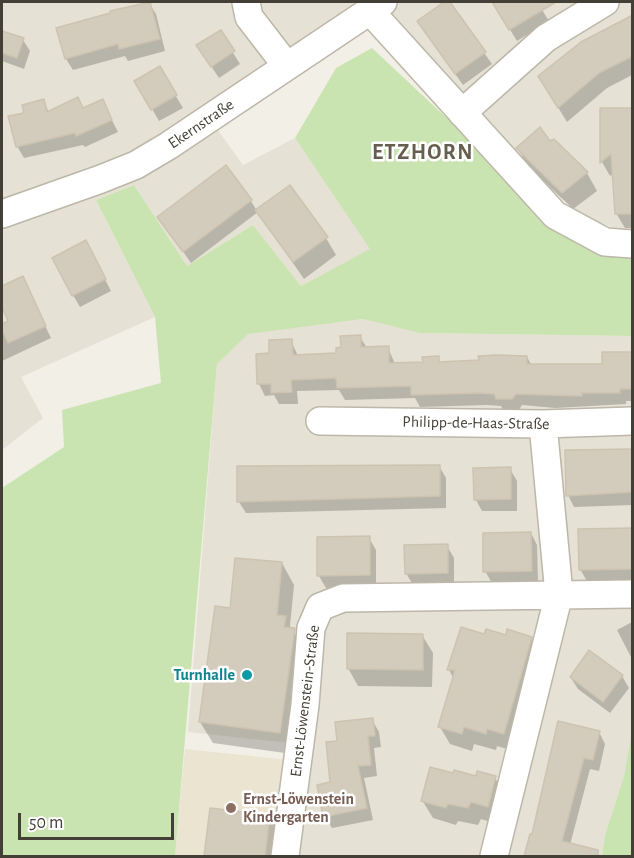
<!DOCTYPE html>
<meta charset="utf-8">
<style>
body{margin:0}
#map{position:relative;width:634px;height:858px;overflow:hidden;background:#f2efe6;font-family:"Alegreya Sans",sans-serif}
canvas{display:block}
.frame{position:absolute;inset:0;border:3px solid #443f36;pointer-events:none}
.scale{position:absolute;left:18px;top:813px;width:156px;height:27px;box-sizing:border-box;border:3px solid #443f36;border-top:0;padding-left:8px;font-size:18px;line-height:21px;white-space:nowrap;color:#443f36;-webkit-text-stroke:4px #fff;paint-order:stroke}
</style>
<div id="map">
<canvas width="634" height="858"></canvas>
<div class="frame"></div>
<div class="scale">50 m</div>
</div>
<script>
const context = document.querySelector('canvas').getContext('2d');
context.lineJoin = 'round';
function fillPath(path, color) { context.fillStyle = color; context.fill(path, 'evenodd'); }
function trace(path, color, width, dash) { context.strokeStyle = color; context.lineWidth = width; context.lineCap = dash ? 'butt' : 'round'; context.setLineDash(dash || []); context.stroke(path); }
function label(font, color, halo, rows, align = 'center') {
  context.font = font + ' "Alegreya Sans",sans-serif'; context.lineWidth = 5; context.setLineDash([]); context.textBaseline = 'middle'; context.strokeStyle = halo; context.fillStyle = color; for (const [text, x, y, turn = 0] of rows) {
    context.save(); context.translate(x, y); context.rotate((+turn || 0) * Math.PI / 180); context.textAlign = isNaN(turn) ? turn : align; if (halo) context.strokeText(text, 0, 0); context.fillText(text, 0, 0); context.restore();
  }
}
const residential = new Path2D(`
 M2,2H357L204,111L243,165L295,138L371,249L301,286L253,225L187,266L134,185L96,200L155,317L21,377L43,418L2,450Z
 M384,2H632V235L583,216L524,169L444,81Z
 M363,319L419,333L632,336V729L624,776L605,835L602,856H277L290,743L188,732L217,364L248,333Z`);
const education = new Path2D(`
 M185,749L289,760L277,856H175Z`);
const green = new Path2D(`
 M372,48L467,137L632,257V336L419,333L363,319L248,334L217,364L175,856H2V488L64,447L62,410L161,383L155,317L96,200L134,185L187,266L253,225L301,286L370,249L295,138L336,68Z
 M632,729V856H602L605,835L624,776Z`);
const shadow = new Path2D(`
 M448,2L492,64L463,85L419,22Z
 M493,2H537L549,21L517,41Z
 M149,3L156,14L165,51L128,61L125,56L73,70L66,59Z
 M632,19V75L607,88L567,122L548,91Z
 M2,32L23,40L30,51L24,69L2,61Z
 M220,32L240,64L219,78L205,57Z
 M159,68L183,108L159,121L136,81Z
 M43,101L49,112L83,110L102,101L118,132L85,147L83,145L24,158L17,146L26,114Z
 M632,109V228H625L616,213L614,173L610,176L602,162L601,110Z
 M553,141L587,173L597,191L573,209L528,166L518,149Z
 M251,201L257,211L326,238L336,255L304,279L258,212L191,263L159,217Z
 M92,254L111,291L80,307L73,295Z
 M22,278L51,338L2,361V326L10,321L2,303V287Z
 M360,337L367,348H388L395,364L424,363L438,358L441,364L527,357L532,366L604,365L632,353V401H626V404L555,408L522,405L519,410L504,411L501,406L487,405L420,407L415,398L345,400L339,390L297,391L298,404H279L274,395L265,396L259,384L271,355L291,341L298,356L337,354Z
 M632,450V505L574,507L568,495Z
 M439,466L446,478V508L246,513L239,502Z
 M510,469L517,481V511H482L476,500Z
 M632,530V581H587L580,569Z
 M531,533L537,545L538,582L492,583L485,571Z
 M369,538L376,550V587L326,588L319,576Z
 M447,546L454,558V584L413,585L406,573Z
 M282,563L294,585L290,626L306,651L292,754L213,743L200,722L232,610Z
 M632,622V659L617,630Z
 M462,629L485,636L531,638L541,656L514,751L497,746L496,750L474,744L472,751L450,744L440,727L454,679L449,670Z
 M422,635L433,653L432,687L358,686L348,668Z
 M590,652L622,676L629,688L610,713L578,689L571,678Z
 M372,720L379,732L381,747L374,748L377,776L364,778L373,820L332,828L325,816L331,783Z
 M599,732L605,744L599,771L590,769L570,845L576,846L582,856H526L531,835Z
 M431,769L477,777L495,778L505,795L497,824L481,819L478,825L458,821L456,825L433,818L422,800Z
 M211,809L269,816L282,839L280,856H206Z`);
const building = new Path2D(`
 M150,2L160,39L119,49L118,44L65,59L56,28L110,13V11Z
 M444,2H450L486,52L455,74L417,21Z
 M492,2H556L509,30Z
 M633,15V56L599,73L558,108L538,76L581,42Z
 M221,30L235,51L211,67L196,45Z
 M2,31L24,38L17,58L2,53Z
 M160,66L177,95L151,110L134,81Z
 M78,97L83,108L103,99L112,120L76,136L75,133L16,147L8,116L24,113L22,105L44,99L47,112Z
 M600,108H633V214H615L611,154L600,163Z
 M540,127L550,141L554,139L588,172L562,193L516,148Z
 M226,165L252,200L183,252L157,217Z
 M290,185L328,237L293,262L255,210Z
 M86,240L106,279L72,296L52,258Z
 M23,276L46,326L8,343L2,330V324L8,321L2,307V286Z
 M361,335V347L389,346V363L423,362L422,357L439,356V362L479,360L478,356L497,355L527,356V364H602V352H633V389H620V393H582V396L516,394L512,399H496L494,394L479,393L411,395V386L337,388L336,378L291,380L292,392L271,393V384H257L256,354L269,353V340L292,339L293,355L336,353V348L341,347L340,336Z
 M633,449V492L566,496L565,450Z
 M440,465V496L237,502V466Z
 M511,467V499L474,500L473,468Z
 M633,528V569L579,570L578,529Z
 M531,532L532,571L483,572V533Z
 M370,536V575L317,576V537Z
 M448,544V573L405,574L404,545Z
 M235,558L282,562L277,615L286,616L284,627L295,628L280,733L199,722L215,606L230,608Z
 M461,627L484,634L486,629L506,635L507,629L532,637L504,734L487,729L486,734L464,727L462,734L438,727L455,670H447Z
 M347,633L423,634V670L347,669Z
 M589,650L623,675L603,702L570,677Z
 M373,718L375,736H368L371,765L358,766L367,808L323,817L317,785L330,782L326,742L337,741L335,722Z
 M558,721L600,731L593,760L584,758L562,841L598,850V856H524L530,834H532Z
 M430,767L453,773L454,770L476,776L477,771L496,776L488,807L471,802L468,808L448,804L446,808L421,801Z
 M210,808L270,815L265,856H204Z`);
const minor = new Path2D(`
 M246,2L249,17L286,65
 M370,11L555,215L605,242L632,244
 M462,113L546,38L605,2
 M2,214L101,179L136,165L168,146L383,2
 M320,421L543,424L632,421
 M285,856L305,705L311,628L320,607L343,598L632,594
 M494,856L559,594L543,424`);
const markers = [
 [247,675,6,"#0f9aa8"],
 [231,808,6,"#8d6e63"]
];
const streetNames = [
 ["Ekernstraße",201,124,-34],
 ["Philipp-de-Haas-Straße",476,423,1],
 ["Ernst-Löwenstein-Straße",305,701,-83]
];
const cultureNames = [
 ["Turnhalle",235,675]
];
const educationNames = [
 ["Ernst-Löwenstein",243,799],
 ["Kindergarten",243,817]
];
const districtNames = [
 ["ETZHORN",423,152]
];
fillPath(residential, '#e5e1d4');
fillPath(education, '#eae4d1');
fillPath(green, '#cae4b1');
fillPath(shadow, '#0003');
fillPath(building, '#d3cbbc');
trace(building, '#cdc3b0', 1.5);
trace(minor, '#bdb7a9', 30);
trace(minor, '#fff', 27);
for (const [x, y, r, color] of markers) { const dot = new Path2D(); dot.arc(x, y, r, 0, 2 * Math.PI); context.fillStyle = color; context.fill(dot); trace(dot, '#fff', 2); }
label('16px', '#443f36', '#fff', streetNames);
label('bold 16px', '#0d838f', '#fff', cultureNames, 'right');
label('bold 16px', '#785e54', '#fff', educationNames, 'left');
context.letterSpacing = '1.5px';
label('bold 22px', '#665e4e', '#fff', districtNames);
context.letterSpacing = '0px';
</script>
